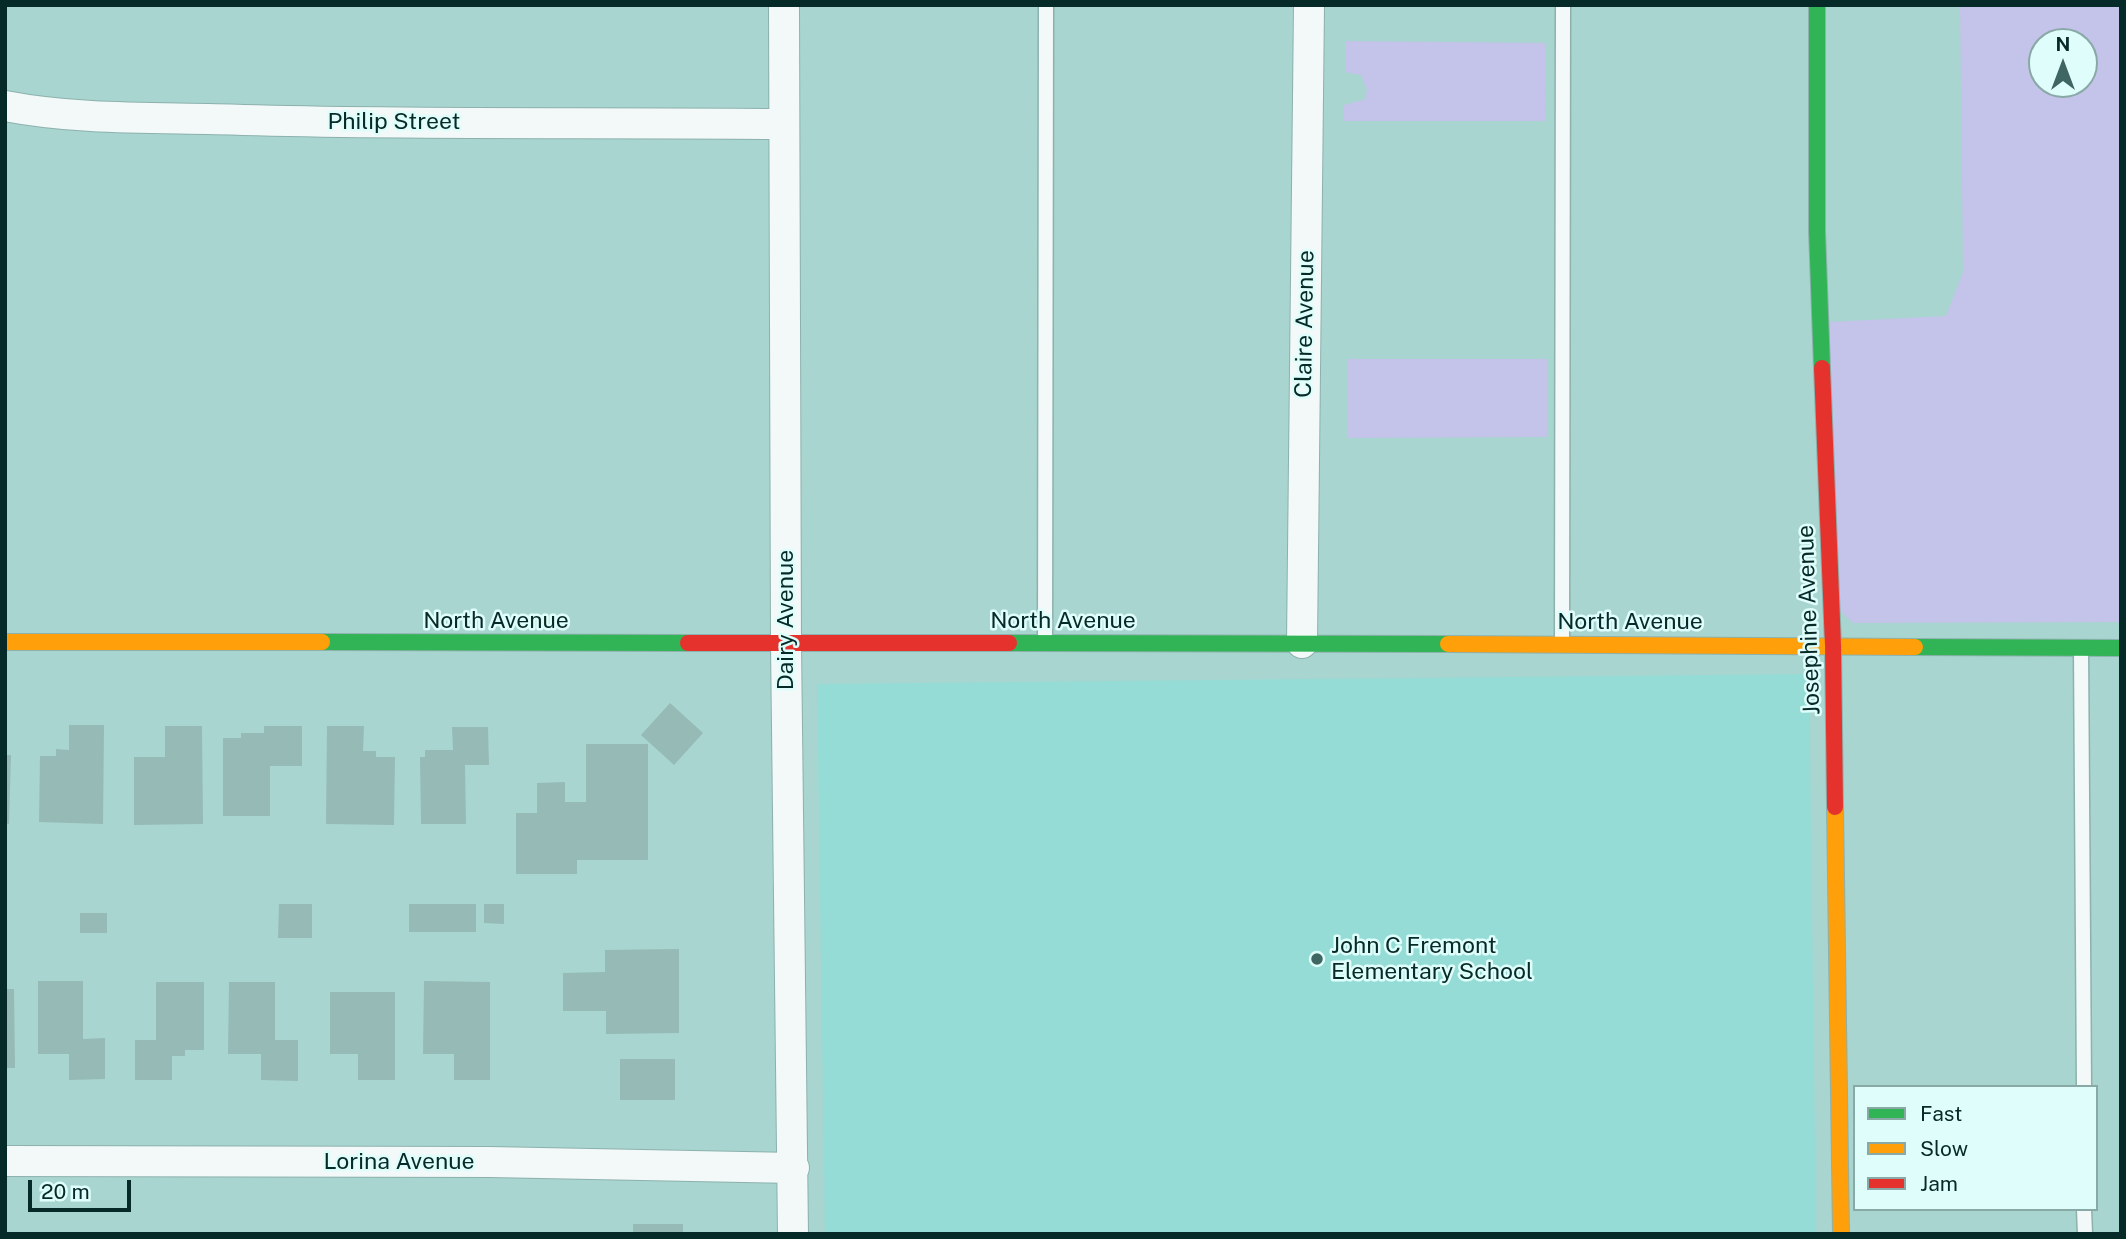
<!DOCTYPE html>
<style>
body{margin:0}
#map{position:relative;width:2126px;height:1239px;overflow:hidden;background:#a8d5d0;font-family:"Public Sans",sans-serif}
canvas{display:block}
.frame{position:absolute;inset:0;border:7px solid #062a27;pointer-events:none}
.legend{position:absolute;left:1853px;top:1085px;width:245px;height:126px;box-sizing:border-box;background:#dffefb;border:2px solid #88a9a6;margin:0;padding:9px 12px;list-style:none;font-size:21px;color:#062a27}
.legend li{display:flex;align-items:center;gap:14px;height:35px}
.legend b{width:35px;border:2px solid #88a9a6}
.north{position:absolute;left:2028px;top:28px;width:70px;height:70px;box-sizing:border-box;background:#dffefb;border:2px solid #88a9a6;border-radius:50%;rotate:0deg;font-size:19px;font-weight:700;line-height:28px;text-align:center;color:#062a27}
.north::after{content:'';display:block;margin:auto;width:24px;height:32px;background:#3f6662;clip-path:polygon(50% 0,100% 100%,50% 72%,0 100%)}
.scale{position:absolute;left:28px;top:1180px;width:103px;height:32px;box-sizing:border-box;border:4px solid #062a27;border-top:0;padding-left:9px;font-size:21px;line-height:24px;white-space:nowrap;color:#062a27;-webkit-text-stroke:5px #dffefb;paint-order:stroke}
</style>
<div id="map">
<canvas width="2126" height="1239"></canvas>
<div class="frame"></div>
<ul class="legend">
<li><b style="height:9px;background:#30b455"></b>Fast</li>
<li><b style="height:9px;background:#ff9f0a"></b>Slow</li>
<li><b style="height:9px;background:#e5322d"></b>Jam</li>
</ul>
<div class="north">N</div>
<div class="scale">20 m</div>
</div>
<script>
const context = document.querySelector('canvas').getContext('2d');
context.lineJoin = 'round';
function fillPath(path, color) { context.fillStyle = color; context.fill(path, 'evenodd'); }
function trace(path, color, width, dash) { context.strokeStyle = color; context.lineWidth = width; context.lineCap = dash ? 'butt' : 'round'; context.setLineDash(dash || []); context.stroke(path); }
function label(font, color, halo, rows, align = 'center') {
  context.font = font + ' "Public Sans",sans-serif'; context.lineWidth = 5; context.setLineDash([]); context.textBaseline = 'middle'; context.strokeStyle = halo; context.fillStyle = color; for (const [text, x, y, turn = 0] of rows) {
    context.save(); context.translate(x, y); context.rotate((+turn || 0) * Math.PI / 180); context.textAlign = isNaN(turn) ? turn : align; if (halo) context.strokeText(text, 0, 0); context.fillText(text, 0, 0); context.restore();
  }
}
const built = new Path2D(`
 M1809,674L1816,1234H825L817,684Z`);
const green = new Path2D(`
 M1960,5H2121V622L1853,623L1824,596L1829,322L1946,316L1963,272ZM2042,42H2084V84H2042Z
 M1345,41L1546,43L1545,121H1343L1344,105L1365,99L1367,90L1361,75L1345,72Z
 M1348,359H1547V437L1348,438Z`);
const building = new Path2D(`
 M670,703L703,733L674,765L641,735Z
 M69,725H104L103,824L39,822L40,756H56V749L69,750Z
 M165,726H202L203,824L134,825V757H165Z
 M264,726H302V766H270V816H223V738H241V733H264Z
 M327,726H364L363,751H376V757H395L394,825L326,824Z
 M452,727H488L489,765H465L466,824H421L420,757H425V750H453Z
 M586,744H648V860H577V874H516V813H537V783L565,782V802H586Z
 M5,755H11L9,824L5,823Z
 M279,904H312V938H278Z
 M409,904H476V932H409Z
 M484,904H504V924L484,923Z
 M80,913H107V933H80Z
 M679,949V1033L606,1034V1011H563V973L605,972V950Z
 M38,981H83V1039L105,1038V1079L69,1080V1054H38Z
 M424,981L490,982V1080H454V1054H423Z
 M156,982H204V1050H185V1056H172V1080H135V1040H156Z
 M229,982H275V1040H298V1081L261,1080V1054H228Z
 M5,989H14L15,1068H5Z
 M330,992H395V1080H358V1054H330Z
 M620,1059H675V1100H620Z
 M633,1224H683V1234H633Z`);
const lane = new Path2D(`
 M1045,643L1046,5
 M1562,643L1563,5
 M2081,649L2084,1087
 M2084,1209L2085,1234`);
const street = new Path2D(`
 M784,5L786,644L793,1234
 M5,106C83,121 164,117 243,120C423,125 604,122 784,124
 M1302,643L1309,5
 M5,1161L490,1162L794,1168`);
const fast = new Path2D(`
 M1817,5V231L1822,368
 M322,642L688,643
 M1009,643L1448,644
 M1915,647L2121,648`);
const slow = new Path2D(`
 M5,642H322
 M1448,644L1915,647
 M1835,807L1841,1234`);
const jam = new Path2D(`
 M1822,368L1833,646L1835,807
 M688,643H1009`);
const markers = [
 [1317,959,7,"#3f6662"]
];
const streetNames = [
 ["Philip Street",394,122],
 ["Claire Avenue",1305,324,-89],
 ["Dairy Avenue",786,620,-90],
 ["Josephine Avenue",1809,620,-92],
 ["North Avenue",496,621],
 ["North Avenue",1063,621],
 ["North Avenue",1630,622],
 ["Lorina Avenue",399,1162]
];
const poiNames = [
 ["John C Fremont",1331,946],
 ["Elementary School",1331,972]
];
fillPath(built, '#94dcd5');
fillPath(green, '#c4c3e9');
fillPath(building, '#96bab6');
trace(lane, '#8db1ad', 17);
trace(street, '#8db1ad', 32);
trace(fast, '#8db1ad', 18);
trace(slow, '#8db1ad', 18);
trace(jam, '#8db1ad', 18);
trace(lane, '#f2f9f8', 14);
trace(street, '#f2f9f8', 30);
trace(fast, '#30b455', 16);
trace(slow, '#ff9f0a', 16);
trace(jam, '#e5322d', 16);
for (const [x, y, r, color] of markers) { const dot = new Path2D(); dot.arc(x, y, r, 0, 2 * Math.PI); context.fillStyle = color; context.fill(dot); trace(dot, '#dffefb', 2.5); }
label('23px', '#062a27', '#dffefb', streetNames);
label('23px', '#062a27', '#dffefb', poiNames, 'left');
</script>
